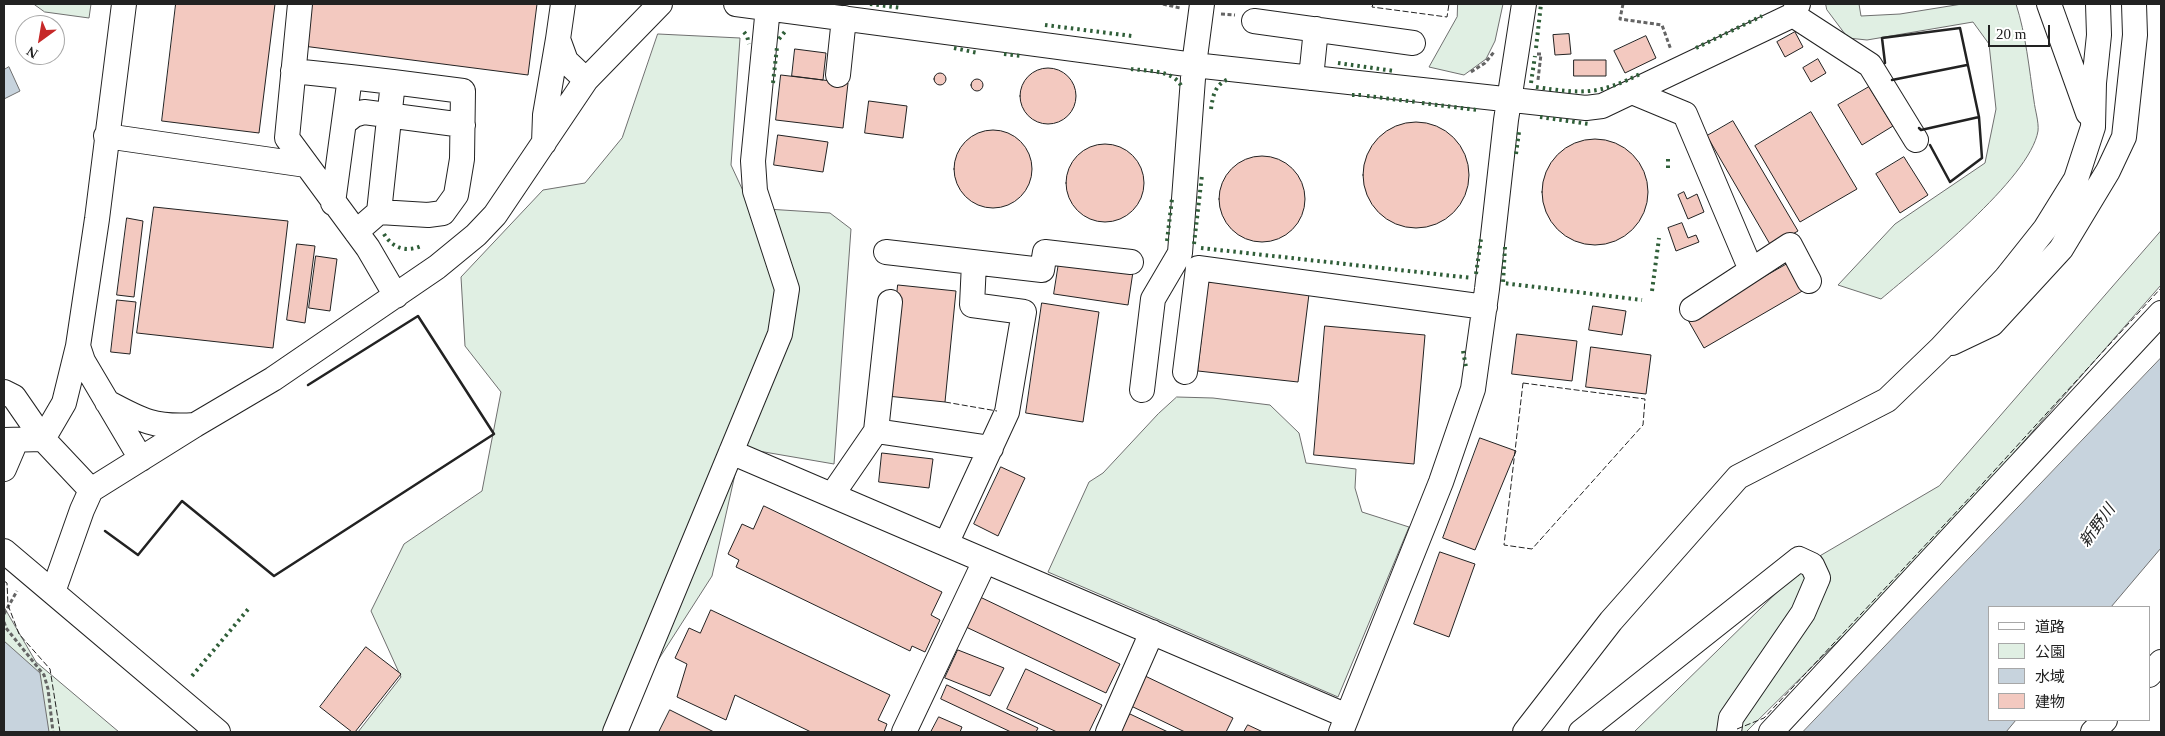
<!DOCTYPE html>
<meta charset="utf-8">
<style>
body{margin:0}
#map{position:relative;width:2165px;height:736px;overflow:hidden;background:#fff;font-family:"Times New Roman","Noto Sans JP",serif}
canvas{display:block}
.frame{position:absolute;inset:0;border:5px solid #222;pointer-events:none}
.legend{position:absolute;left:1988px;top:606px;width:162px;height:115px;box-sizing:border-box;background:#fff;border:1px solid #a7a7a7;margin:0;padding:6px 9px;list-style:none;font-size:15px;color:#222}
.legend li{display:flex;align-items:center;gap:10px;height:25px}
.legend b{width:25px;border:1px solid #a7a7a7}
.north{position:absolute;left:15px;top:15px;width:50px;height:50px;box-sizing:border-box;background:#fff;border:1px solid #a7a7a7;border-radius:50%;rotate:212deg;font-size:14px;font-weight:700;line-height:20px;text-align:center;color:#222}
.north::after{content:'';display:block;margin:auto;width:18px;height:22px;background:#c62828;clip-path:polygon(50% 0,100% 100%,50% 72%,0 100%)}
.scale{position:absolute;left:1988px;top:25px;width:62px;height:22px;box-sizing:border-box;border:2px solid #222;border-top:0;padding-left:6px;font-size:15px;line-height:18px;white-space:nowrap;color:#222;-webkit-text-stroke:4px #fff;paint-order:stroke}
</style>
<div id="map">
<canvas width="2165" height="736"></canvas>
<div class="frame"></div>
<ul class="legend">
<li><b style="height:6px;background:#fff"></b>道路</li>
<li><b style="height:14px;background:#e0efe3"></b>公園</li>
<li><b style="height:14px;background:#c7d3dd"></b>水域</li>
<li><b style="height:14px;background:#f3c9c0"></b>建物</li>
</ul>
<div class="north">N</div>
<div class="scale">20 m</div>
</div>
<script>
const context = document.querySelector('canvas').getContext('2d');
context.lineJoin = 'round';
function fillPath(path, color) { context.fillStyle = color; context.fill(path, 'evenodd'); }
function trace(path, color, width, dash) { context.strokeStyle = color; context.lineWidth = width; context.lineCap = dash ? 'butt' : 'round'; context.setLineDash(dash || []); context.stroke(path); }
function label(font, color, halo, rows, align = 'center') {
  context.font = font + ' "Times New Roman","Noto Sans JP",serif'; context.lineWidth = 4; context.setLineDash([]); context.textBaseline = 'middle'; context.strokeStyle = halo; context.fillStyle = color; for (const [text, x, y, turn = 0] of rows) {
    context.save(); context.translate(x, y); context.rotate((+turn || 0) * Math.PI / 180); context.textAlign = isNaN(turn) ? turn : align; if (halo) context.strokeText(text, 0, 0); context.fillText(text, 0, 0); context.restore();
  }
}
const green = new Path2D(`
 M34,4H91L89,18L45,12Z
 M1458,4H1503L1495,41L1486,59L1464,75L1429,67L1457,17Z
 M1826,4H1859L1861,16L1900,14L1962,4H2016C2026,35 2029,68 2034,101C2035,110 2039,122 2038,131C2030,179 1920,266 1881,299L1838,285L1895,224L1985,163L1996,109L1989,44L1973,22L1867,40L1848,38L1827,10Z
 M658,34L740,38L731,165L751,208L830,213L851,229L834,464L741,448L712,576L612,732H358L401,677L371,611L404,544L482,491L501,392L465,346L461,277L543,190L585,183L622,138Z
 M2161,231V285L1920,560L1746,732H1634L1806,564L1939,486Z
 M1177,397L1213,398L1270,405L1299,433L1306,463L1356,469L1355,488L1362,512L1409,527L1338,697L1048,572L1089,482L1103,473L1158,414Z
 M4,607L36,662L119,732H4Z`);
const water = new Path2D(`
 M9,67L20,91L4,99V70Z
 M2161,358V548L2111,607H1989V720H2016L2006,732H1803Z
 M4,641L40,673L49,732H4Z`);
const building = new Path2D(`
 M176,4H275L259,133L162,121Z
 M308,4H537L528,75L303,46Z
 M1795,32L1803,47L1785,57L1777,42Z
 M1569,34L1571,54L1555,55L1553,35Z
 M1646,36L1656,58L1625,73L1614,51Z
 M795,49L826,53L823,80L792,76Z
 M1818,59L1826,73L1811,82L1803,68Z
 M1574,60H1606V76H1574Z
 M1020 96a28 28 0 1 1 56 0a28 28 0 1 1-56 0Z
 M934 79a6 6 0 1 1 12 0a6 6 0 1 1-12 0Z
 M781,75L848,83L843,128L776,120Z
 M971 85a6 6 0 1 1 12 0a6 6 0 1 1-12 0Z
 M1869,87L1893,126L1862,145L1838,105Z
 M869,101L907,106L903,138L865,133Z
 M1811,112L1857,189L1800,222L1755,146Z
 M1733,121L1798,231L1771,246L1707,136Z
 M1363 175a53 53 0 1 1 106 0a53 53 0 1 1-106 0Z
 M954 169a39 39 0 1 1 78 0a39 39 0 1 1-78 0Z
 M778,135L828,142L823,172L774,165Z
 M1542 192a53 53 0 1 1 106 0a53 53 0 1 1-106 0Z
 M1066 183a39 39 0 1 1 78 0a39 39 0 1 1-78 0Z
 M1219 199a43 43 0 1 1 86 0a43 43 0 1 1-86 0Z
 M1904,157L1928,195L1900,213L1876,174Z
 M1684,192L1687,199L1697,194L1704,212L1688,219L1678,195Z
 M154,207L288,221L273,348L137,333Z
 M127,218L143,221L134,297L117,295Z
 M1682,223L1688,238L1696,235L1699,242L1676,251L1668,228Z
 M297,244L315,246L305,323L287,320Z
 M316,256L337,259L330,311L309,308Z
 M1060,256L1134,265L1128,305L1054,294Z
 M1789,263L1804,290L1704,348L1688,320Z
 M1209,274L1310,286L1298,382L1198,371Z
 M898,285L956,291L945,402L887,396Z
 M117,300L136,302L130,354L111,352Z
 M1042,303L1099,312L1083,422L1026,413Z
 M1593,306L1626,311L1622,335L1589,330Z
 M1325,326L1425,335L1414,464L1314,455Z
 M1517,334L1577,341L1572,381L1512,374Z
 M1591,347L1651,355L1646,394L1586,387Z
 M1480,438L1516,451L1475,550L1443,538Z
 M882,453L933,459L929,488L879,482Z
 M1001,467L1025,478L998,536L974,524Z
 M764,506L942,592L931,615L940,620L925,652L912,646L910,651L736,567L739,560L728,554L742,524L753,529Z
 M1440,552L1475,564L1449,637L1414,624Z
 M980,597L1120,664L1106,693L966,627Z
 M711,610L890,695L878,720L887,724L884,732H811L735,695L726,720L677,697L687,664L675,658L689,628L700,633Z
 M366,647L401,674L355,732H352L320,707Z
 M958,650L1004,668L990,696L945,678Z
 M1026,669L1102,705L1089,732H1057L1007,709Z
 M1143,675L1233,718L1226,732H1185L1129,705Z
 M947,685L1038,728L1036,732H1011L941,699Z
 M670,710L714,732H659Z
 M1130,714L1168,732H1121Z
 M939,717L962,727L960,732H931Z
 M1248,725L1263,732H1244Z`);
const path = new Path2D(`
 M1163,4L1180,8
 M1623,4L1620,19L1662,25L1671,50
 M1221,14L1235,15
 M1537,54H1541L1538,80
 M1471,72L1485,63L1494,52
 M4,614L17,591
 M4,622L6,628L44,675L48,689L53,732`);
const minor = new Path2D(`
 M300,4L287,138L368,248L396,296
 M563,4L558,39L566,61L586,80
 M736,4L1194,65L1586,108L1602,106L1793,15L1798,4
 M2049,4L2088,113
 M1793,15L1870,65L1916,140
 M1254,21L1413,43
 M293,71L350,77
 M838,75L844,18
 M1311,78L1316,29
 M1632,92L1685,114L1751,270
 M344,123L354,115L364,112L463,125
 M106,136L306,165
 M544,143L545,115L558,39
 M333,203L350,77L393,82L379,212L356,232
 M379,212L428,215L443,213L456,195L462,159L463,91L393,82
 M886,252L1042,270L1045,252L1131,262
 M1692,309L1790,245L1809,281
 M1952,343L1992,324L2061,249L2108,171L2124,137L2135,35L2134,4
 M78,346L83,361L141,459
 M1185,372L1198,268L1485,307
 M1142,390L1153,299L1180,253L1194,65L1202,4
 M4,392L14,397L43,439L64,403L78,346L97,219L124,4
 M107,402C142,421 155,428 195,425
 M876,431L890,302
 M4,440L43,439L91,490
 M731,452L1347,716
 M4,469L16,441
 M832,495L876,431L991,448
 M946,544L1007,412L1024,312L972,305L974,263
 M4,551L218,732
 M53,592L82,510L91,490L195,425L273,379L437,267L476,235L495,215L586,80L660,4
 M2149,675L2161,662
 M615,732L780,334L787,289L755,191L753,161L768,7
 M904,732L985,561
 M1108,732L1152,632
 M1341,732L1441,482L1473,389L1487,289L1506,120L1524,4
 M1525,732L1611,621L1738,477L1887,400L1941,348L2006,278L2045,229L2076,179L2093,127L2094,83L2099,35L2098,4
 M1581,732L1799,559L1812,565L1818,578L1803,613L1731,718L1729,732
 M1771,732L2161,313
 M2093,732L2105,720`);
const hedge = new Path2D(`
 M870,4L902,8
 M1045,25L1132,36
 M744,32L747,36L749,44
 M779,39L787,29
 M954,48L978,53
 M1536,48L1541,4
 M1696,48L1762,16
 M1004,54L1022,56
 M1338,63L1394,71
 M1131,69C1147,71 1176,70 1182,88
 M773,83L777,47
 M1531,83L1535,56
 M1536,87C1583,94 1599,95 1642,73
 M1352,95H1361
 M1367,96L1416,102
 M1422,103L1477,110
 M1211,109C1213,95 1215,84 1229,79
 M1540,117L1589,124
 M1516,154L1519,132
 M1668,168V159
 M384,234C393,249 407,252 421,246
 M1167,241L1172,199
 M1194,244L1202,175
 M1505,247L1503,283L1642,300
 M1201,248L1472,278
 M1476,274L1481,239
 M1652,291L1659,238
 M1463,351L1466,367
 M192,676L250,607`);
const fence = new Path2D(`
 M1373,4L1372,7L1447,17L1449,4
 M1523,383L1645,399L1643,425L1532,549L1504,545Z
 M945,402L997,411
 M4,581L7,583L8,605L19,634L50,669L60,732
 M1737,729L1764,718L1973,494L2161,288`);
const wall = new Path2D(`
 M1885,63L1882,38L1960,28L1979,117L1982,158L1950,182L1930,145
 M1892,80L1967,65
 M1919,128L1921,130L1979,117
 M105,531L138,555L182,501L274,576L494,434L418,316L308,385`);
const waterNames = [
 ["新野川",2098,526,-54]
];
fillPath(green, '#e0efe3');
trace(green, '#6f6f6f', 1);
fillPath(water, '#c7d3dd');
trace(water, '#6f6f6f', 1);
fillPath(building, '#f3c9c0');
trace(building, '#222', 1);
trace(minor, '#222', 26);
trace(path, '#646464', 3, [4, 2.5]);
trace(minor, '#fff', 24);
trace(hedge, '#2f5e38', 4, [2.5, 4]);
trace(fence, '#222', 1, [6, 2.5]);
trace(wall, '#222', 2.5);
label('italic 16px', '#222', '#fff', waterNames);
</script>
